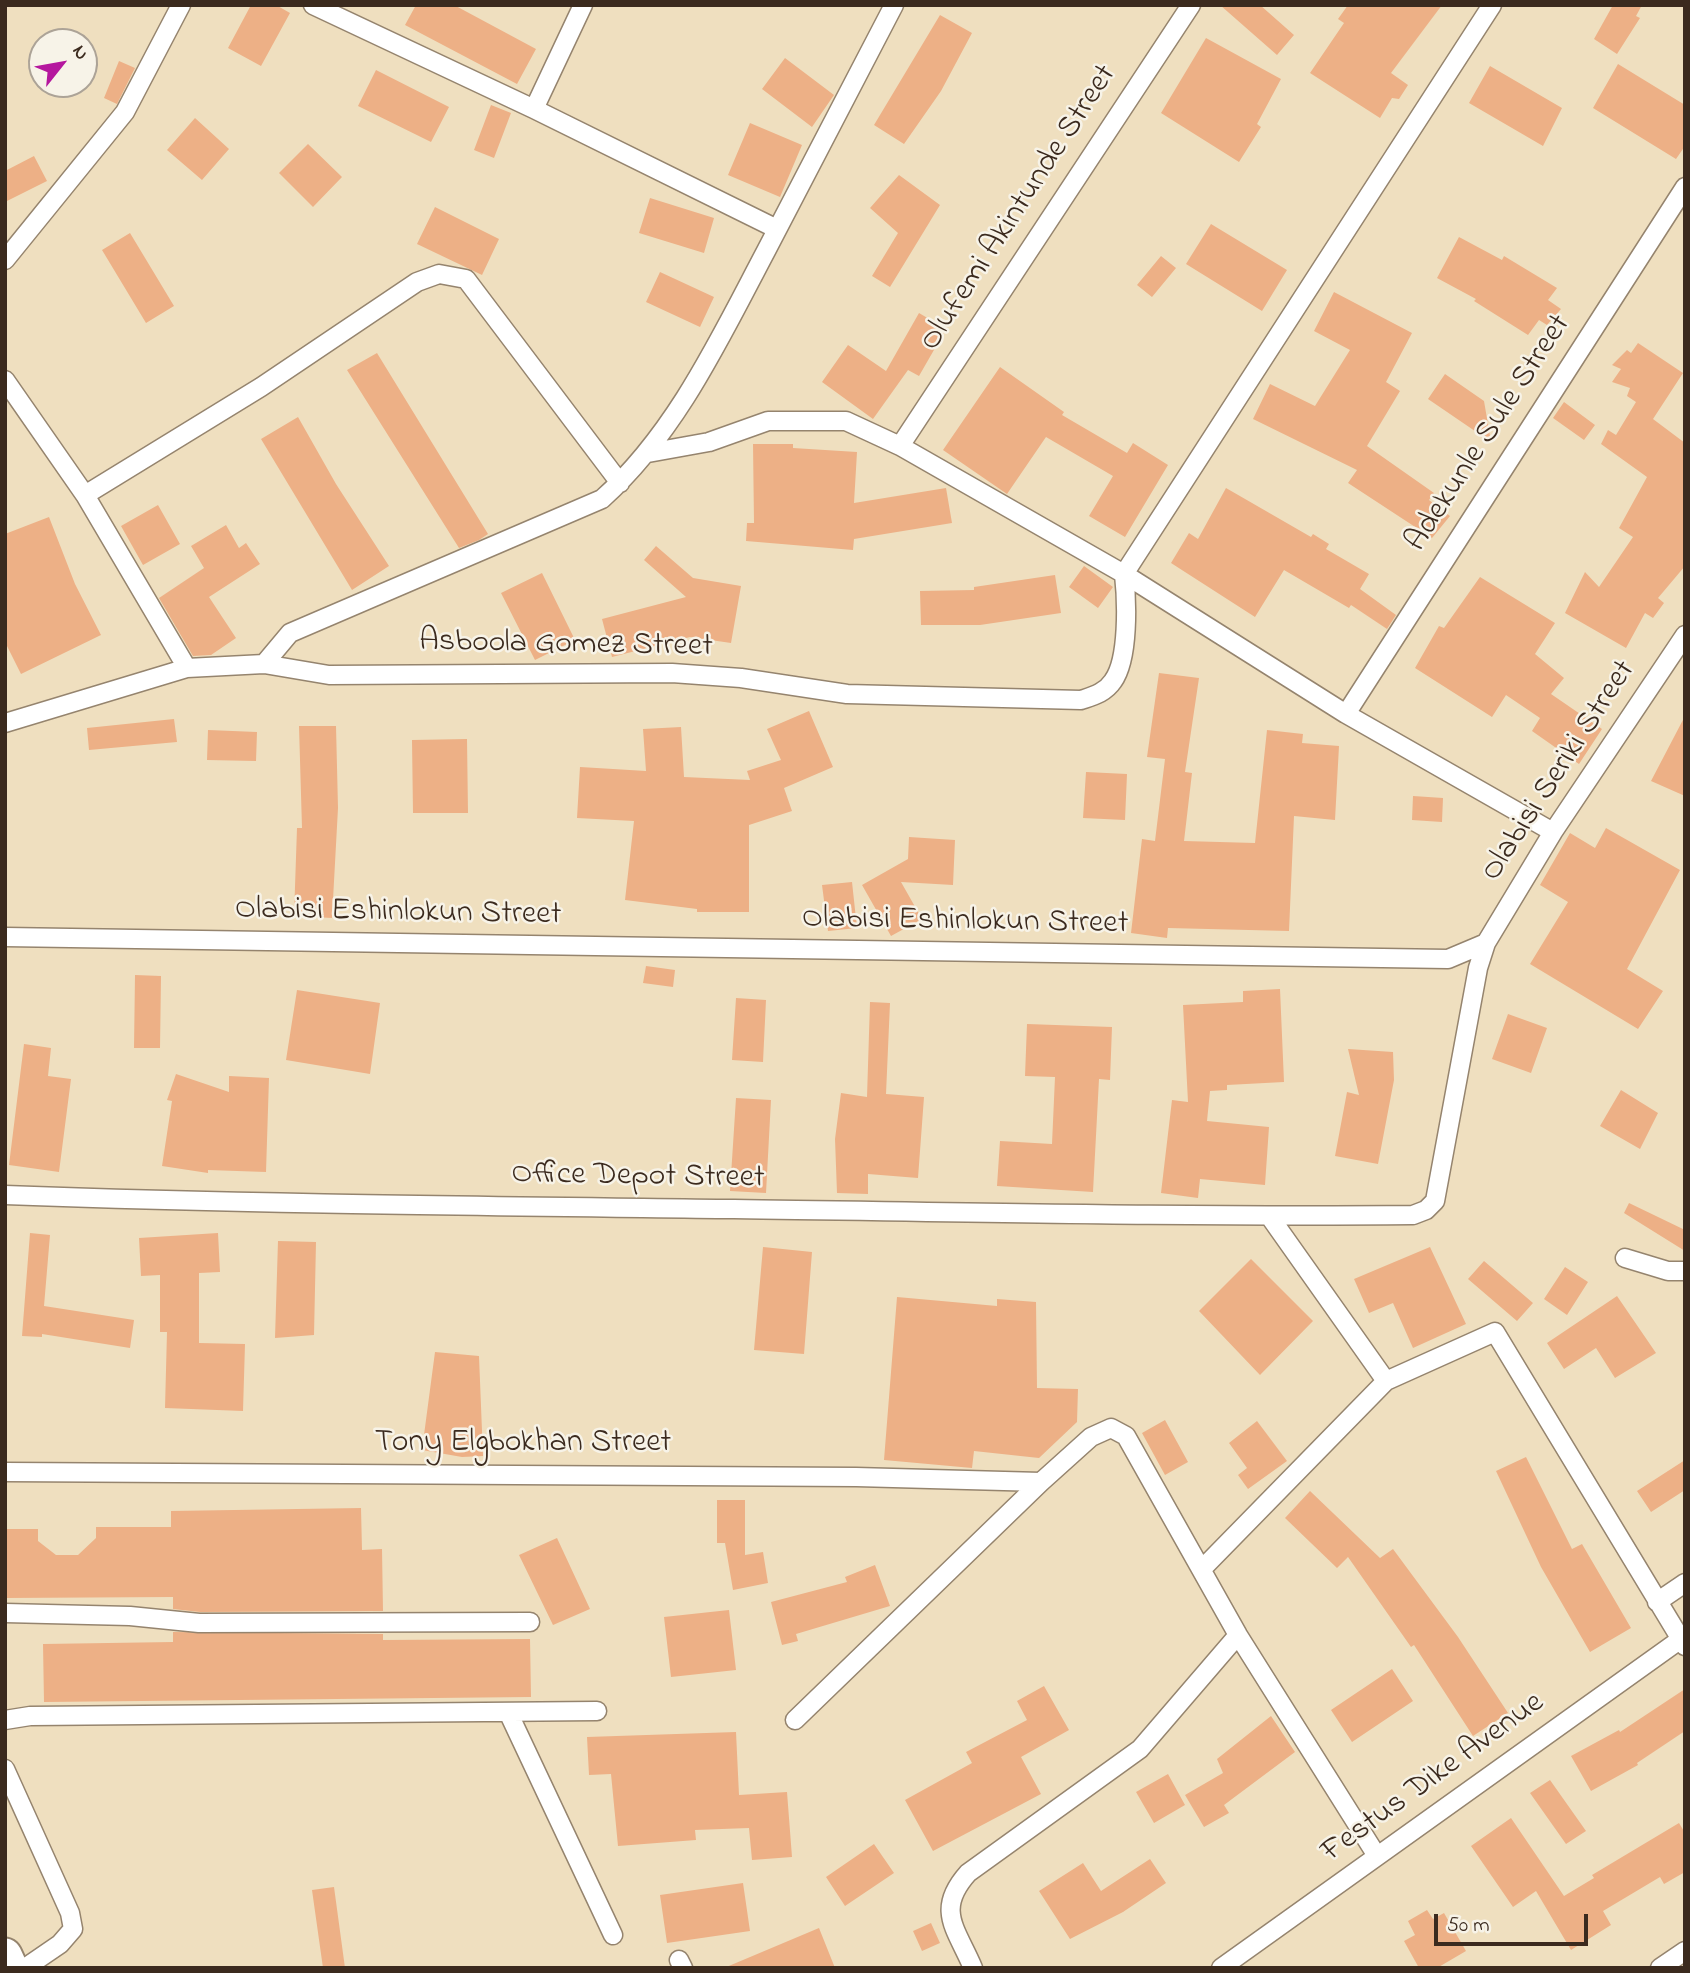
<!DOCTYPE html>
<style>
body{margin:0}
#map{position:relative;width:1690px;height:1973px;overflow:hidden;background:#efdfbf;font-family:"Indie Flower",sans-serif}
canvas{display:block}
.frame{position:absolute;inset:0;border:7px solid #3b2a1e;pointer-events:none}
.north{position:absolute;left:28px;top:28px;width:70px;height:70px;box-sizing:border-box;background:#f7f3e8;border:2px solid #aca397;border-radius:50%;rotate:59deg;font-size:19px;font-weight:700;line-height:28px;text-align:center;color:#3b2a1e}
.north::after{content:'';display:block;margin:auto;width:24px;height:32px;background:#b5179e;clip-path:polygon(50% 0,100% 100%,50% 72%,0 100%)}
.scale{position:absolute;left:1434px;top:1914px;width:154px;height:32px;box-sizing:border-box;border:4px solid #3b2a1e;border-top:0;padding-left:9px;font-size:21px;line-height:24px;white-space:nowrap;color:#3b2a1e;-webkit-text-stroke:5px #f7f3e8;paint-order:stroke}
</style>
<div id="map">
<canvas width="1690" height="1973"></canvas>
<div class="frame"></div>
<div class="north">N</div>
<div class="scale">50 m</div>
</div>
<script>
const context = document.querySelector('canvas').getContext('2d');
context.lineJoin = 'round';
function fillPath(path, color) { context.fillStyle = color; context.fill(path, 'evenodd'); }
function trace(path, color, width, dash) { context.strokeStyle = color; context.lineWidth = width; context.lineCap = dash ? 'butt' : 'round'; context.setLineDash(dash || []); context.stroke(path); }
function label(font, color, halo, rows, align = 'center') {
  context.font = font + ' "Indie Flower",sans-serif'; context.lineWidth = 5; context.setLineDash([]); context.textBaseline = 'middle'; context.strokeStyle = halo; context.fillStyle = color; for (const [text, x, y, turn = 0] of rows) {
    context.save(); context.translate(x, y); context.rotate((+turn || 0) * Math.PI / 180); context.textAlign = isNaN(turn) ? turn : align; if (halo) context.strokeText(text, 0, 0); context.fillText(text, 0, 0); context.restore();
  }
}
const building = new Path2D(`
 M251,5H276L290,13L261,66L228,48Z
 M416,5H454L536,49L517,84L405,25Z
 M1220,5H1260L1294,35L1277,55Z
 M1348,5H1442L1391,73L1408,85L1399,99L1392,98L1380,118L1310,73L1344,23L1338,19Z
 M1613,5H1642L1636,16L1640,18L1617,54L1594,39Z
 M940,15L972,33L941,91L904,144L874,125Z
 M1206,38L1281,79L1257,124L1261,127L1239,162L1161,113Z
 M785,58L834,95L812,127L762,89Z
 M119,61L135,68L117,104L104,98Z
 M1618,64L1685,105V146L1676,159L1593,108Z
 M1490,66L1562,108L1543,146L1469,103Z
 M376,70L449,107L431,142L358,106Z
 M491,105L511,113L494,158L474,150Z
 M195,118L229,149L202,180L167,150Z
 M750,123L802,145L780,197L728,175Z
 M308,144L342,177L313,207L279,173Z
 M34,156L47,181L5,202V171Z
 M899,175L940,205L890,287L872,276L898,233L870,208Z
 M650,198L714,218L704,253L639,233Z
 M435,207L499,239L482,275L417,244Z
 M1211,224L1287,270L1262,311L1186,264Z
 M130,233L174,306L146,323L102,250Z
 M1459,237L1502,260L1504,256L1557,288L1548,300L1561,309L1547,325L1539,320L1528,335L1474,301L1476,299L1437,278Z
 M1161,256L1176,268L1152,297L1137,285Z
 M660,272L714,297L700,327L646,302Z
 M1334,292L1412,333L1386,382L1400,391L1367,446L1434,493L1429,500L1450,516L1432,538L1348,483L1357,470L1253,419L1270,384L1315,406L1350,350L1314,331Z
 M919,313L946,329L919,376L908,370L873,419L822,382L848,345L886,371Z
 M1638,343L1683,373L1653,419L1685,443V566L1658,598L1664,603L1653,618L1645,613L1626,648L1565,613L1585,572L1599,587L1633,537L1619,528L1647,477L1601,444L1608,430L1616,435L1636,402L1627,396L1630,388L1612,382L1621,369L1612,365L1627,350L1631,353Z
 M377,353L488,534L479,540L459,548L347,370Z
 M1000,367L1064,412L1062,415L1127,453L1133,443L1168,465L1125,537L1089,516L1113,476L1046,437L1007,494L943,450Z
 M1445,374L1484,401L1491,442L1428,399Z
 M1564,402L1595,425L1584,440L1553,418Z
 M298,417L336,484L389,566L352,590L261,439Z
 M753,444H793V448L857,452L854,503L946,488L952,523L854,539L853,550L746,541L747,523H754Z
 M1226,488L1311,537L1313,534L1329,544L1326,549L1369,574L1360,589L1396,615L1387,629L1351,605L1349,608L1284,570L1255,617L1171,563L1189,533L1198,539Z
 M158,505L180,544L143,565L121,526Z
 M49,517L75,584L101,635L21,674L5,642V534Z
 M226,525L239,548L246,543L260,564L209,597L236,638L211,655L193,656L159,598L204,568L191,546Z
 M656,546L693,578L741,586L731,643L690,637L612,657L602,619L686,597L644,560Z
 M1084,566L1113,587L1098,608L1069,587Z
 M542,573L575,640L535,660L501,593Z
 M1055,575L1061,613L980,625H921L920,591L974,590V587Z
 M1480,577L1555,623L1535,654L1564,678L1551,694L1602,729L1579,764L1532,731L1540,718L1506,695L1492,717L1415,668L1439,626L1444,628Z
 M1159,673L1199,678L1185,772L1192,773L1184,841L1255,843L1267,730L1303,734L1302,743L1339,746L1335,820L1294,816L1289,931L1168,928L1167,938L1131,933L1142,839L1155,841L1165,759L1147,757Z
 M809,711L833,767L784,788L792,811L749,825V912H697V909L625,900L634,821L577,818L580,767L646,771L643,729L681,727L684,777L750,780L747,771L781,760L767,729Z
 M1685,716V796L1651,781Z
 M174,719L177,742L89,750L87,728Z
 M299,726H336L338,808L332,918L294,916L297,828H302Z
 M208,730L257,732L256,761L207,760Z
 M467,739L468,813H413L412,740Z
 M1086,772L1127,774L1125,820L1083,818Z
 M1413,796L1443,798L1442,822L1412,820Z
 M1606,828L1680,870L1627,969L1663,991L1638,1029L1530,964L1568,902L1540,885L1570,833L1595,848Z
 M909,837L955,840L953,885L901,882L922,919L891,936L862,885L908,859Z
 M852,882L857,928L828,931L822,885Z
 M646,966L675,970L673,987L643,983Z
 M135,975L161,976L160,1048H134Z
 M1280,989L1284,1082L1227,1085V1090L1210,1091L1207,1121L1269,1127L1265,1185L1200,1179L1198,1198L1161,1193L1172,1100L1188,1102L1183,1005L1243,1002V991Z
 M297,990L380,1003L370,1074L286,1060Z
 M736,998L766,1000L763,1062L732,1060Z
 M870,1002L890,1003L886,1094L924,1097L918,1178L868,1174V1194L837,1193L835,1139L841,1093L867,1097Z
 M1508,1014L1547,1028L1531,1073L1492,1059Z
 M1027,1024L1112,1027L1110,1080L1099,1079L1093,1192L997,1186L1000,1141L1052,1144L1055,1077L1025,1076Z
 M24,1044L51,1048L48,1076L71,1079L59,1172L9,1165Z
 M1348,1049L1393,1052L1394,1080L1378,1164L1335,1156L1347,1092L1359,1095Z
 M176,1074L229,1092V1076L269,1078L266,1172L208,1170V1173L162,1166L172,1101L167,1100Z
 M1621,1090L1658,1113L1640,1149L1600,1126Z
 M736,1098L771,1100L766,1193L730,1191Z
 M1629,1203L1685,1230V1251L1624,1213Z
 M30,1233L50,1235L44,1306L134,1320L130,1348L42,1334V1337L22,1336Z
 M218,1233L220,1272L199,1273V1343L245,1344L243,1411L165,1408L167,1332H160V1275L141,1276L139,1238Z
 M278,1241L316,1242L314,1335L275,1338Z
 M763,1247L812,1252L804,1354L754,1350Z
 M1430,1247L1466,1324L1413,1348L1393,1303L1369,1313L1354,1279Z
 M1251,1259L1313,1321L1260,1375L1199,1311Z
 M1484,1261L1533,1303L1517,1321L1468,1279Z
 M1565,1267L1588,1282L1567,1315L1544,1299Z
 M1617,1296L1656,1353L1615,1378L1596,1348L1564,1369L1547,1343Z
 M897,1297L997,1306V1299L1036,1302L1037,1388L1078,1389L1077,1422L1039,1458L974,1451L972,1468L884,1460Z
 M435,1352L479,1356L483,1456L462,1457L422,1450Z
 M1165,1420L1188,1462L1165,1475L1142,1433Z
 M1257,1421L1287,1461L1248,1489L1238,1475L1247,1468L1229,1443Z
 M1526,1457L1572,1549L1582,1544L1631,1628L1590,1652L1541,1567L1496,1471Z
 M1685,1460V1490L1651,1512L1637,1491Z
 M1310,1491L1380,1558L1393,1549L1458,1637L1508,1713L1473,1736L1414,1645L1411,1647L1348,1557L1337,1568L1285,1518Z
 M717,1500H745V1555L763,1552L768,1583L733,1590L725,1543H717Z
 M361,1508L362,1550L382,1549L383,1611L200,1612L173,1609V1597L5,1598V1529H38V1541L56,1555H78L96,1538V1527H171V1511Z
 M557,1538L590,1609L553,1625L519,1555Z
 M875,1565L890,1606L796,1634L798,1641L782,1645L771,1602L847,1582L845,1577Z
 M729,1610L736,1670L671,1677L664,1617Z
 M173,1632L383,1634V1640L530,1639L531,1697L44,1702L43,1644L173,1642Z
 M1392,1669L1413,1701L1352,1742L1331,1710Z
 M1044,1686L1069,1730L1021,1757L1041,1794L933,1851L905,1800L972,1763L966,1752L1027,1720L1017,1701Z
 M1685,1689V1731L1637,1763L1638,1765L1591,1791L1571,1756L1619,1730L1620,1732Z
 M1271,1716L1295,1752L1224,1805L1229,1813L1204,1827L1185,1795L1223,1773L1217,1759Z
 M736,1732L739,1795L787,1792L792,1857L752,1860L749,1828L695,1830L696,1840L618,1846L611,1774L589,1775L587,1737Z
 M1168,1774L1185,1805L1154,1823L1136,1792Z
 M1550,1780L1586,1831L1566,1844L1530,1793Z
 M1511,1818L1564,1896L1594,1878L1592,1875L1679,1823L1685,1833V1872L1664,1884L1660,1877L1603,1911L1611,1925L1571,1950L1536,1891L1513,1907L1471,1846Z
 M874,1844L894,1873L845,1906L826,1877Z
 M1150,1859L1166,1883L1123,1912L1070,1939L1039,1891L1083,1863L1101,1891Z
 M743,1883L750,1931L667,1943L660,1895Z
 M334,1887L345,1968H323L312,1890Z
 M1427,1910L1433,1919L1444,1913L1466,1951L1437,1968H1419L1404,1941L1415,1935L1408,1921Z
 M931,1923L940,1943L922,1951L913,1931Z
 M819,1928L835,1968H724Z`);
const street = new Path2D(`
 M313,5L534,109L777,229
 M534,109L583,5
 M5,260L125,112L181,5
 M5,380L85,495L187,668
 M900,446L1191,5
 M648,453L709,442L768,421H846L900,446L1124,574L1346,714L1553,832
 M85,495L261,387L417,282L439,274L466,279L620,483
 M264,664L290,633L602,499C676,433 720,338 766,251C808,169 851,87 894,5
 M1346,714L1685,187
 M5,723L187,668L264,664L329,675L672,673L741,678L847,694L1081,700C1093,696 1105,693 1113,681C1129,659 1127,601 1124,574L1492,5
 M5,937L1448,959L1486,943
 M5,1195C248,1204 491,1206 734,1209C960,1212 1187,1217 1413,1215L1426,1210L1435,1201L1478,968L1486,943L1553,832L1685,635
 M1270,1217L1386,1381L1495,1332L1685,1646
 M1625,1258L1668,1271H1685
 M5,1472L856,1477L1041,1482
 M1202,1569L1386,1381
 M1657,1602L1685,1583
 M5,1613L130,1616L199,1623L530,1622
 M508,1712L613,1935
 M5,1720L30,1716L597,1711
 M795,1720L1041,1482L1091,1437L1111,1428L1126,1436L1238,1635L1377,1856
 M5,1769L70,1913L73,1929L60,1944L25,1968
 M679,1960L683,1968
 M973,1968C956,1928 935,1910 968,1873L1140,1749L1238,1635
 M1221,1968L1681,1639
 M1660,1968L1685,1951`);
const highway = new Path2D(`
 M5,1955L11,1968`);
const streetNames = [
 ["Olufemi Akintunde Street",1020,209,-57],
 ["Adekunle Sule Street",1490,434,-57],
 ["Asboola Gomez Street",566,646,1],
 ["Olabisi Seriki Street",1560,772,-57],
 ["Olabisi Eshinlokun Street",398,914,1],
 ["Olabisi Eshinlokun Street",965,923,1],
 ["Office Depot Street",638,1178,1],
 ["Tony Elgbokhan Street",523,1445],
 ["Festus Dike Avenue",1434,1779,-36]
];
fillPath(building, '#edb086');
trace(street, '#95846e', 21);
trace(highway, '#95846e', 37);
trace(street, '#fff', 18);
trace(highway, '#fff', 33);
label('32px', '#3b2a1e', '#f7f3e8', streetNames);
</script>
